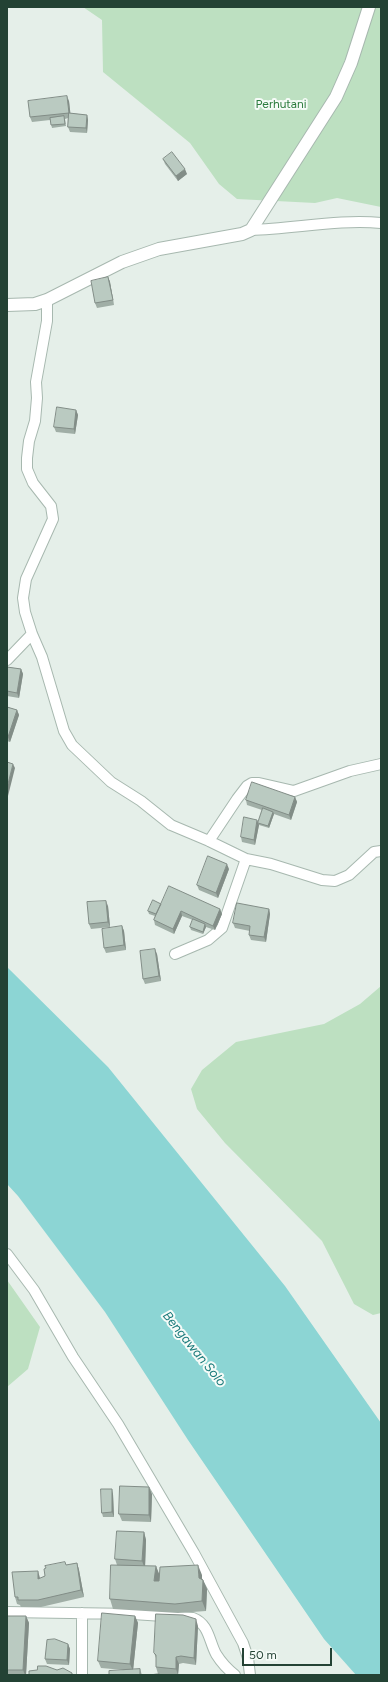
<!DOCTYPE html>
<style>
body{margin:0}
#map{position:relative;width:388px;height:1682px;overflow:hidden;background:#e5efe9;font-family:Figtree,sans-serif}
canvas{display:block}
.frame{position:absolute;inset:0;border:8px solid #234234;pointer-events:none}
.scale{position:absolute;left:242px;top:1648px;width:90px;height:18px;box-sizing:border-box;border:2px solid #234234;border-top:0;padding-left:5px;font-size:12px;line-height:14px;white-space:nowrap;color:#234234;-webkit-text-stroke:3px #f6fbf8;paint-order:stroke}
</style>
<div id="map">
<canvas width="388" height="1682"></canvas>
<div class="frame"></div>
<div class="scale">50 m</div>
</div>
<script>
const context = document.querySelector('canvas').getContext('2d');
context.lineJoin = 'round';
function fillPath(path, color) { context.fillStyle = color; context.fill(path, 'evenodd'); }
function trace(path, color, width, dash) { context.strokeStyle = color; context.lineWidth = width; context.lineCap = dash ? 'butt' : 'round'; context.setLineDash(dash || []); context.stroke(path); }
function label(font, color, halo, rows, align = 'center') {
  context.font = font + ' Figtree,sans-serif'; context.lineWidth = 4; context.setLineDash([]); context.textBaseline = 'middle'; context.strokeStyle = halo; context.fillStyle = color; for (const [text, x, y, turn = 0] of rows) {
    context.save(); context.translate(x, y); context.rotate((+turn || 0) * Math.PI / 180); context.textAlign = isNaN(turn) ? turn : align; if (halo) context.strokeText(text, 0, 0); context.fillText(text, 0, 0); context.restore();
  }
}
const green = new Path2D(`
 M83,7H381V207L337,198L315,203L237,199L219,184L190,143L103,72L102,20Z
 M381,986V1313L373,1315L354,1304L322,1241L225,1143L197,1109L191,1089L202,1070L236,1042L324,1024L360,1004Z
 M7,1280L40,1327L28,1369L7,1387Z`);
const water = new Path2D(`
 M7,967L108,1067L285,1286L381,1423V1675H356L324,1639L188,1440L105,1312L18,1196L7,1184Z`);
const minor = new Path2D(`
 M251,230C294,229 338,219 381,223
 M47,300V321L36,382L37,398L35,421L29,441L27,458V469L33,483L51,506L53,519L26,579L23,598L25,612L32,634L42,657L64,731L72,745L111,782L141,801L171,825L209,841L246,859L271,864L322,880L335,881L349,875L374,852L381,851
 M7,660L32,634
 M209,841L237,799L247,786L252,783H259L294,791L350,771L381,764
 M175,954L208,940L222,928L246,859
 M7,1254L34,1290L73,1357L118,1424L194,1553L243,1643L248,1658L250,1675
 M7,1612L133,1614L193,1618C209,1624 209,1641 216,1654C221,1662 227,1669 235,1675
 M82,1613V1675`);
const tertiary = new Path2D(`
 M7,305L35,304L47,300L122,262L159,249L242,234L251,230L336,97L351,63L369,7`);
const wall = new Path2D(`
 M69,101L70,113L87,115L88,120L87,133L70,132L68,127V118L65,119L66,126L52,128L50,120L32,122L30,117Z
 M163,159L187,174L178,181L165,164Z
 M108,277L110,282L114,305L97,308L95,303Z
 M76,410L78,415L75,434L56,432L54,427Z
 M7,667L21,669L23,674L19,698L7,696Z
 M7,707L17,710L19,715L10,742L7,741Z
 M295,797L297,802L291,820L274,814L269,828L259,825L258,823L262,810L247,805L246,800Z
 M257,820L259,825L255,845L242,842L241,837Z
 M229,869L218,898L199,890L197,885Z
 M161,904L220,909L222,914L215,930L206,927L203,934L191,930L190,927L193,920L182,916L174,934L155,925L154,920L155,916L149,914L148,911Z
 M108,906L110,927L91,929L89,924Z
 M269,909L270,914L266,942L251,940L249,935L250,931L235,928L233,923Z
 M122,926L124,931L126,950L106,953L104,948Z
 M157,954L161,981L145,984L143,979Z
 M113,1494L114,1517H103L102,1513Z
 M152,1494L151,1522L122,1521L119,1514Z
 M144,1532L146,1540L145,1566H156L159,1575H202V1579L203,1580L207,1589L206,1611L178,1613L113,1609L110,1599L117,1565L115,1559Z
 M77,1563L79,1570L84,1597L41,1607H21L20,1605L17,1604L15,1597L40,1578L45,1576L66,1565Z
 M7,1616H26L29,1623L26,1675H7Z
 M135,1616L138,1623L133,1670L140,1669L142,1675H109L124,1670L101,1668L98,1661Z
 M198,1626L196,1665L183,1663L179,1664L178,1675H165L158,1674L156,1667V1658L154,1653Z
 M68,1644L70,1649L69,1665L47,1664L45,1659Z`);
const shadedWall = new Path2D(`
 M67,96L69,101L71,118L69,113Z
 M87,115L88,120L87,133L86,128Z
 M185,169L187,174L178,181L176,176Z
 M108,277L110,282L114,305L113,300Z
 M76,410L78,415L75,434L74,429Z
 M21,669L23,674L19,698L17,693Z
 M17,710L19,715L10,742L8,737Z
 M13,764L15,768L8,796L7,793V788Z
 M295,797L297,802L291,820L289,815Z
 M273,812L274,814L269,828L268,826Z
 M257,820L259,825L255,845L254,840Z
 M227,864L229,869L218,898L216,893Z
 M106,901L108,906L110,927L108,922Z
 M220,909L222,914L215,930L213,926Z
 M269,909L270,914L266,942L264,937Z
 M181,911L182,916L174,934L173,929Z
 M205,924L206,927L203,934V932Z
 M122,926L124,931L126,950L124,945Z
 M155,949L157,954L161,981L159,976Z
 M149,1487L152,1494L151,1522L149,1515Z
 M112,1489L113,1494L114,1517L112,1512Z
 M144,1532L146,1540L145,1569L142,1561Z
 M77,1563L79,1570L84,1597L81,1590Z
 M198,1565L202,1575V1587L199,1578Z
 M156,1566L160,1576L158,1590L154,1581Z
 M38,1571L40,1578L41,1586L38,1579Z
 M203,1580L207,1589L206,1611L202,1601Z
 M26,1616L29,1623L26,1675H25L23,1670Z
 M135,1616L138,1623L133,1671L130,1664Z
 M196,1619L198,1626L196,1665L194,1658Z
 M68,1644L70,1649L69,1665L67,1660Z
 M176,1657L179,1664L178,1675L176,1669Z`);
const building = new Path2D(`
 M67,96L69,113L30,117L28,101Z
 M69,113L87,115L86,128L68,127Z
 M64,116L65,124L51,125L50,118Z
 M172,152L185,169L176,176L163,159Z
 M108,277L113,300L95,303L91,281Z
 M57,407L76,410L74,429L54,427Z
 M7,667L21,669L17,693L7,691Z
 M7,707L17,710L8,737H7Z
 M7,762L13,764L7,788Z
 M252,782L295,797L289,815L246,800Z
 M263,808L273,812L268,826L258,823Z
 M244,817L257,820L254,840L241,837Z
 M208,856L227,864L216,893L197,885Z
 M169,886L220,909L213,926L181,911L173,929L154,920Z
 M153,900L161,904L156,914L148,911Z
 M106,901L108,922L89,924L87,902Z
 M237,903L269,909L264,937L249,935L250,926L233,923Z
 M193,919L205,924L203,932L190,927Z
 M122,926L124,945L104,948L102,929Z
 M155,949L159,976L143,979L140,951Z
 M120,1486L149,1487V1515L119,1514Z
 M101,1489H112V1512L102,1513Z
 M117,1531L144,1532L142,1561L115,1559Z
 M65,1562L66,1565L77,1563L81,1590L38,1600H18V1597H15L12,1572L38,1571V1579L45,1576L44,1569L46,1568L45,1566Z
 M111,1565L156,1566L154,1581H159L160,1567L198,1565L199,1578L203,1580L202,1601L175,1604L110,1599Z
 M102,1613L135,1616L130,1664L98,1661Z
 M156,1614L183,1615L196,1619L194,1658L181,1656L176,1657V1669L156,1667V1655L154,1653Z
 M7,1616H26L23,1670H7Z
 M55,1639L68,1644L67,1660L45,1659L47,1640Z
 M38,1666H46L57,1670L63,1668L72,1673V1675H29V1671L37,1670Z
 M140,1669V1675H109V1671Z
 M158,1674L163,1675H150Z`);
const parkNames = [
 ["Perhutani",281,104]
];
const waterNames = [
 ["Bengawan Solo",194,1349,51]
];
fillPath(green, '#bde0c1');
fillPath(water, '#8cd5d4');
trace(minor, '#a7b8af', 12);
trace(tertiary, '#a7b8af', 14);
trace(minor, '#fff', 10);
trace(tertiary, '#fff', 12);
fillPath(wall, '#a0aea6');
fillPath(shadedWall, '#828d87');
fillPath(building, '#bacac1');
trace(building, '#828d87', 1);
label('12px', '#2b7b3d', '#f6fbf8', parkNames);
label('italic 13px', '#1a7b7b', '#f6fbf8', waterNames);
</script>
